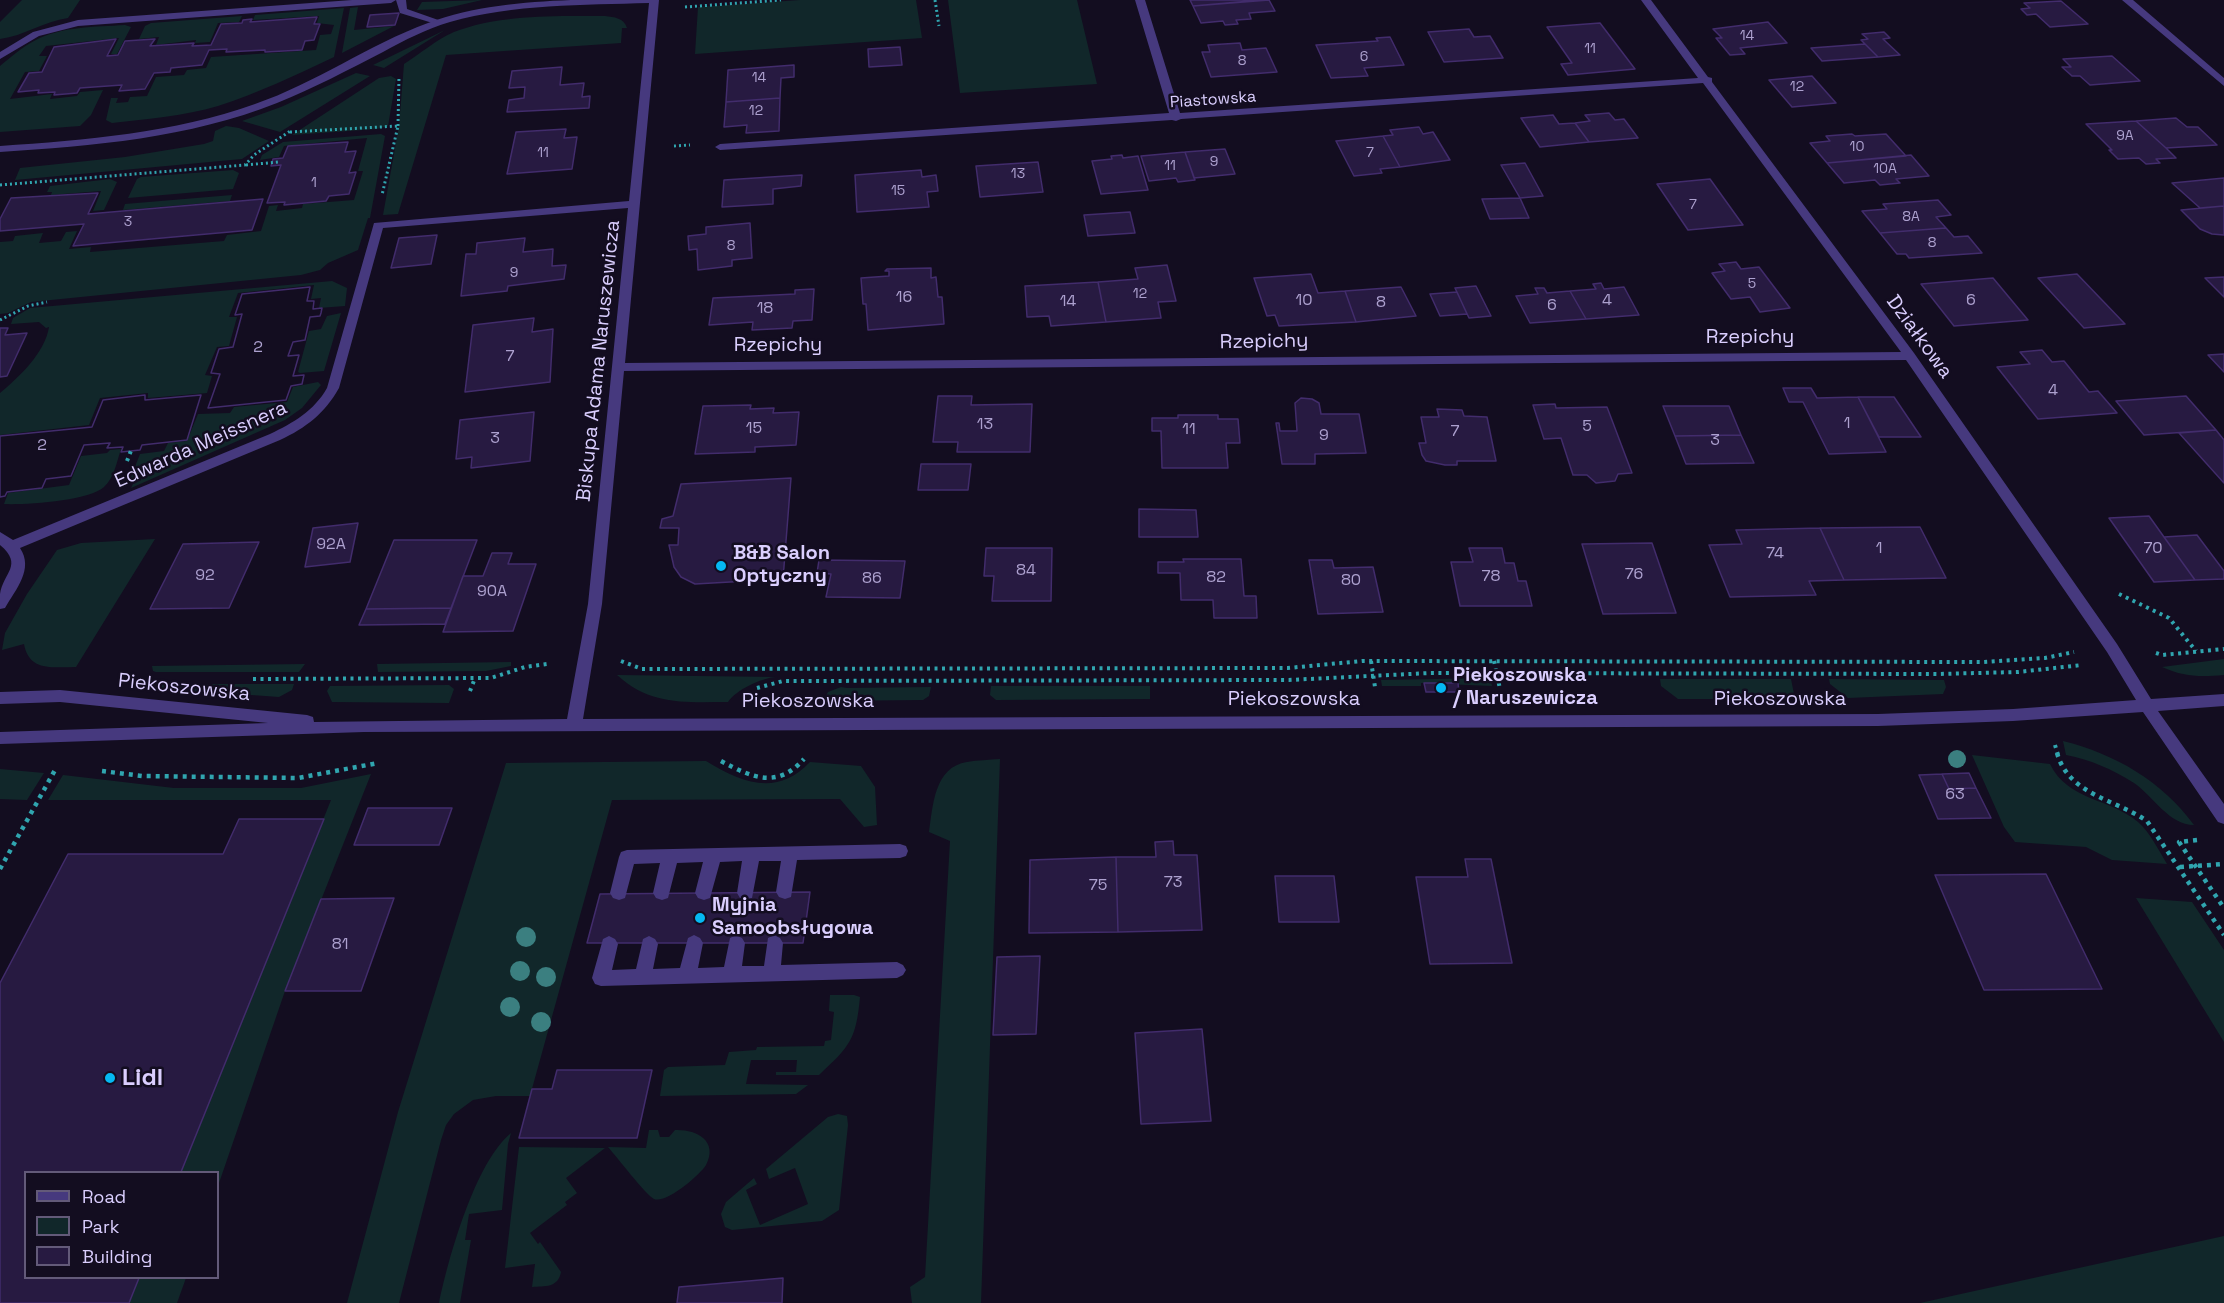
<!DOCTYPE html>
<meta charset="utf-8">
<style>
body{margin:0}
#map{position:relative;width:2224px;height:1303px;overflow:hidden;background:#130d20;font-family:"Space Grotesk",sans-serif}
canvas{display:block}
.legend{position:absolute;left:24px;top:1171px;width:195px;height:108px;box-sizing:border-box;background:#130d20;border:2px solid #635a79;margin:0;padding:8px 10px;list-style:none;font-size:18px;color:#dacefe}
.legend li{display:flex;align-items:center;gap:12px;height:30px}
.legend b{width:30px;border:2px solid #635a79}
</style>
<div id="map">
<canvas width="2224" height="1303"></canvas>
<ul class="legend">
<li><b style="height:8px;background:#46397e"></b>Road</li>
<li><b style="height:16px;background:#11272a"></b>Park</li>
<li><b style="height:16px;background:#271a41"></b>Building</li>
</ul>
</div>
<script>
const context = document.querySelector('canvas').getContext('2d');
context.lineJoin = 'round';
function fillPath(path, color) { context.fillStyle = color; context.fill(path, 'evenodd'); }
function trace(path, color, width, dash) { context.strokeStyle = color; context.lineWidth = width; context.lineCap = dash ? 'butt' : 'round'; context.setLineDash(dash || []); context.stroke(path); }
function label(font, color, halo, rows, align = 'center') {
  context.font = font + ' "Space Grotesk",sans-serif'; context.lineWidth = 5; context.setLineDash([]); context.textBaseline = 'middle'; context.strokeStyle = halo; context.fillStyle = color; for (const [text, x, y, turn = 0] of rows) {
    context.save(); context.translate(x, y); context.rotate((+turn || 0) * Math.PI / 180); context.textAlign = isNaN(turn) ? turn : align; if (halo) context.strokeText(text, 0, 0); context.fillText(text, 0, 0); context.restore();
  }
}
const green = new Path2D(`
 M22,0H80L68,18C44,21 24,36 0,39V22Z
 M482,0L443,9L417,10L422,2Z
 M800,0H916L922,38L695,54L698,7Z
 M948,0H1077L1097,84L960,93Z
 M358,7L354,30L394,26L342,53L350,8Z
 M344,8L334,57C296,75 258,93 218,106C184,116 148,119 112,123L106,120L111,98H118L116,103L128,102L130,97L147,96L156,77L184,75L187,70L206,68L211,57L316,50L320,35L331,34L334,25L317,23L319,16L253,20L255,15Z
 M242,16L239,22L218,23L210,42L195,43L196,40L156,45L159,37L139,39L145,26L151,23Z
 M605,16C614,17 624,18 627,28H622L621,43L446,55L398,214L383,215L399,126L404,64C420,54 437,39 454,32C500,14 557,16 605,16Z
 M125,25L131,27L117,54H111L119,38L46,46L39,56H47L39,71L25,72L10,99L52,94L50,99L77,96L80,92L103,90L91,115L80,126L0,132V66C11,57 22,47 34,41C62,26 95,27 125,25Z
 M445,30L384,68L373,65Z
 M356,73L370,76L280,132L242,121L281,107Z
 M391,76L396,79L388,126L377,129L292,135L379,78Z
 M226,126L239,128L269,141L242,159L15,180L20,168L125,157L204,144L213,141L215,131Z
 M381,134L385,136L370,218H368L358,250L328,263L320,270L301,275L31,302L8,313L0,314V242L13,241L15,236L43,233L39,243L61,241L66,232L77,231L69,249L91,247L90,252L224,241L227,235L261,231L269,206L278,205L276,211L302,208L303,204L354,200L363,171H358L367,138L284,146L279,157L260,160L262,155L283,142Z
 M233,170L239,173L233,189L128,198L137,179L141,177Z
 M110,179L117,182L104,210L93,211L101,191L51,195L52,192H47L50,186Z
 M232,195L230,201L123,210L125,204Z
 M332,281L347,288L345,306L319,308L321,298L311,299L314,285L238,293L229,317H237L229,346L217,347L205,375L212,376L207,393L148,398V393L100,398L89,425L0,435V393C19,377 45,353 49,327L46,328L39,322L11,324L13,318L30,308Z
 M341,313L324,371L300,373L298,372L309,331L321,329L327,316Z
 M318,382L321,385L302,408L285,420L131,488L133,484L129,482L140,454L164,451L168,443L187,441L198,414L230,413L234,407L287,402L293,387Z
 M121,449C117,461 114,478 104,487C89,501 25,505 4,504L8,493L69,485L81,456L107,453L110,450Z
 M155,539L76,667C53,667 29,672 24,644L2,650L5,633L27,594L57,550L81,543Z
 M2224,659V675C2200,677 2184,677 2162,667Z
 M511,662V666L486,671L378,672L377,664Z
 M305,664L299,672H156L153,671L152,666Z
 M617,675L776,677C761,678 736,690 728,702C685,702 651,706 617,675Z
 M1490,678L1492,686L1421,683V686H1382L1381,680Z
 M1660,679H1791L1795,699H1678L1661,686Z
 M1829,679L1944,680L1946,687L1943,694L1848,698L1830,684Z
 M158,684H294L292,690L279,697L155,688Z
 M449,685L454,689L449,703L332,702L327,691L330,686Z
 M991,686H1150V699L996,700L990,695Z
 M841,687L847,688L931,687L929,696L923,700L823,701L828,692Z
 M2063,741C2115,754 2162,781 2194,825C2169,825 2153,796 2134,783C2112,769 2091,760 2066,755Z
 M1972,755L2050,764C2068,801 2110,798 2138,822C2150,832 2159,851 2167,864L2112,860L2086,847L2015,842L2004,827Z
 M1000,759L981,1303H912L910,1287L925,1277L950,841L929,832C933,806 934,767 967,762C978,760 989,760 1000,759Z
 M706,761C742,783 777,797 810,762L861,766L875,787L877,825L864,827L840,799L612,800L530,1096H496L473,1100L454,1114L446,1125L441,1140L399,1303H347L398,1112L506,763Z
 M0,769L44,773L27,800L0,799Z
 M371,774L285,991L218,1186V1172H181L331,800H48L63,775L174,788H301Z
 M2136,898L2192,902L2224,950V1042Z
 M830,995H854L860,997C856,1040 850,1046 819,1075H776V1072H796L797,1060H751L746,1084L808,1085L796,1094L660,1096L664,1070L668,1067L725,1065L729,1052L756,1050L757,1047L824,1046L825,1041L831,1040L834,1012L829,1011Z
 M838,1114L847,1116L848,1125L839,1210L822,1221L732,1230L725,1227L721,1214L726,1202L754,1178L757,1184L746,1190L760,1225L808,1204L795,1168L769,1179L766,1169L828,1117Z
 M649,1130H658L660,1137H669L675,1130C695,1129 719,1140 706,1165C700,1175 666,1204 654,1199C646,1195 616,1156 608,1147L646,1148Z
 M511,1133L508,1144L502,1210L469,1214L465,1240H471L460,1303H439C449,1256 475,1163 511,1133Z
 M519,1147L605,1148L566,1178L577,1193L565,1202L567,1205L530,1233L538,1244L540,1242L561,1272C558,1288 545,1286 532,1287L535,1264L505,1268Z
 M2224,1236V1303H1920Z
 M139,1278H186L177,1303H129Z`);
const building = new Path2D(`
 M1190,0H1261L1193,6Z
 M1269,0L1275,11L1249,13L1251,19L1236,20L1238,24L1225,25L1223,21L1201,23L1193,6Z
 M2061,1L2088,24L2050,27L2036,14L2027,15L2021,9L2030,8L2024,3Z
 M399,13L395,25L367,27L370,15Z
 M317,17L314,24H320L314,40L305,41L302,50L265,52V50L226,52L227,49L209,50L202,65L171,68L170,72L154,73L145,89L119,91L122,85L80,88L77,93L54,95L55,92L38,93L39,90L18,92L29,73L42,72L54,47L116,39L107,56L118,55L125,41L155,39L150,46L194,43L192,46L211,45L221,24L242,23L243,20L252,19L250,22Z
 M1768,22L1787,43L1740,48L1745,54L1730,55L1716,38H1722L1713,29Z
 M1600,23L1635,69L1568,75L1561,64L1572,63L1547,27Z
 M1469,29L1474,37L1490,36L1503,58L1444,62L1428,32Z
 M1884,32L1890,38L1883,39L1900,55L1878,57L1861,40L1868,39L1862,34Z
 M1390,37L1404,65L1364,68L1368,76L1331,78L1316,45L1378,41L1376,38Z
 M1240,43L1242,50L1266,48L1277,72L1211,77L1202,52H1210L1208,45Z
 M1865,44L1878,57L1822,61L1811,48Z
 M900,47L902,65L869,67L868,49Z
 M2112,56L2140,81L2090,85L2080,76H2072L2062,67H2071L2063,59Z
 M794,65V77L781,78L780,98L726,102L728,70Z
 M562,67L560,85L584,83L582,97L590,96L589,108L507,112L509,100L524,98L525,87L509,88L512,71Z
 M1812,76L1836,103L1792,107L1769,80Z
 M780,98L779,131L746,133L747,125L724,127L726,102Z
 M1609,113L1615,120L1624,119L1638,138L1589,142L1575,123L1590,121L1585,115Z
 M1553,115L1559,124L1575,123L1589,142L1540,147L1521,118Z
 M2176,118L2187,127H2198L2217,145L2166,148L2136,121Z
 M2136,121L2166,148L2176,158L2156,159L2160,163L2146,164L2139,158L2118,159L2109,150H2112L2086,124Z
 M1419,127L1423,134L1433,132L1450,160L1400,167L1383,136L1393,135L1390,130Z
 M566,129L564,138L577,137L572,169L507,174L516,132Z
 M1852,134L1855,136L1886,134L1906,156L1827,163L1810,143L1830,141L1826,136Z
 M1383,136L1400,167L1380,169L1382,173L1354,176L1336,141Z
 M348,142L345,152L356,151L349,173L356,172L349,194L329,196L326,201L284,205L285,202L267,203L281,165L271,166L273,159L283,158L288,146Z
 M1225,149L1235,174L1194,178L1185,152Z
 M1185,152L1195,180L1178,182L1176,178L1149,181L1141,156Z
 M1122,155L1123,158L1138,156L1148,190L1101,194L1092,161L1112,159L1111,156Z
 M1911,155L1929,176L1896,179L1900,183L1880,185L1875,180L1844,183L1827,163Z
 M1038,162L1043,192L980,197L976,166Z
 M1525,163L1543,196L1520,198L1501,165Z
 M921,170L922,177L936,175L938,191L927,192L929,207L857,212L855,175Z
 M802,175L801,186L773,189V204L722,207L724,180Z
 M2224,178V206L2200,208L2172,183Z
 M1710,179L1743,225L1688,230L1657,184Z
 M98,193L88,214L263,199L252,230L73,246L84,224L0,231V219L11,198Z
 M1520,198L1529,218L1490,219L1482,199Z
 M1938,200L1951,215L1936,217L1946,228L1880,233L1862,211L1887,209L1883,204Z
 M2224,206V235L2212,234L2200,229L2181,210Z
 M1130,212L1135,233L1088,236L1084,215Z
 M750,223L752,258L732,260V266L698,270L697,249L689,250L688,236L706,234V227Z
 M1946,228L1954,237L1968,236L1982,253L1909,258L1906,254H1897L1880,233Z
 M437,235L431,264L391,268L399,238Z
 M525,238L523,252L553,249L552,266L566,265L564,279L508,286L507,291L461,296L466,254H476L477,243Z
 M1736,262L1741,269L1759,267L1790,308L1760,312L1750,297L1731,299L1712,273L1725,271L1719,264Z
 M1167,265L1176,301L1158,302L1161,318L1106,322L1098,282L1138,279L1135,268Z
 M931,268V278L936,277L938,297H942L944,324L868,330L866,304H863L861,278L889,276V271H885L887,269Z
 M1311,274L1318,293L1345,291L1356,322L1279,326L1275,315L1267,316L1254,278Z
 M2077,274L2125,324L2084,328L2038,278Z
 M2224,277V297L2205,278Z
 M1993,278L2028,320L1954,326L1921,284Z
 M1098,282L1106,322L1051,326L1049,316L1027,317L1025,286Z
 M1601,283L1604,289L1624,287L1639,315L1586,319L1570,291L1596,289L1593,284Z
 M1476,286L1491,316L1469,318L1455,288Z
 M310,287L307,301H314L313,309L322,308L321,313L320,316L310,317L305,340L293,342L288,356L299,355L293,376L304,375L302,384L291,386L286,400L208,408L220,374L211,373L219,349L233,347L242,314L235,315L242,294Z
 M310,287L307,301H314L313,309L322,308L321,313L320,316L310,317L305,340L293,342L288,356L299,355L293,376L304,375L302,384L291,386L286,400L208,408L220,374L211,373L219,349L233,347L242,314L235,315L242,294Z
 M1401,287L1416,316L1356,322L1345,291Z
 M1535,288H1544L1547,293L1570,291L1586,319L1530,323L1516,296L1538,294Z
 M814,289L812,320L793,321L792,328L752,330L753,322L709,325L713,298L795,294V290Z
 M1457,292L1467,314L1440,316L1430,294Z
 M534,318L532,332L553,329L550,382L465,392L473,325Z
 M0,328H8L5,335L27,333L7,376L0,377Z
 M2042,350L2052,362L2064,361L2089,392L2098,391L2117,413L2038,419L1997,367L2030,364L2020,352Z
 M2224,354V372L2208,355Z
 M1783,388H1811L1817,398L1858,397L1886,452L1829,454L1803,402H1789Z
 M145,395V400L201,395L187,440L142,445L140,450L121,452L123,447L107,448L110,443L84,445L71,476L46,479L42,488L7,492L5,496L0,497V436L92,427L103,400Z
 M145,395V400L201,395L187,440L142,445L140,450L121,452L123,447L107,448L110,443L84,445L71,476L46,479L42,488L7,492L5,496L0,497V436L92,427L103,400Z
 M938,396H972L971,405L1032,404L1030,452H957L958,442H933Z
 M2186,396L2216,430L2144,435L2116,401Z
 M1858,397H1894L1921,437H1879Z
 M1301,398L1312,399L1319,403L1321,414H1359L1366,453L1315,454V464H1282L1276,423H1279L1280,431H1297L1295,403Z
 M1555,404L1556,408L1607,407L1632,473L1618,474L1615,481L1596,483L1587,475H1573L1561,438L1544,439L1533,405Z
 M751,405L750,409L774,408L773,413L799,412L796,445L755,447V452L695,454L703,406Z
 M1663,406H1729L1741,435L1675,436Z
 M1437,409L1462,410L1464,416L1487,417L1496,461H1457V465H1445L1426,461L1422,455L1419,443H1426L1421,417H1439Z
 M534,412L530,461L471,468L472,457L456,459L460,420Z
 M1178,415H1218V419H1238L1240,443H1226L1228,468H1162L1161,431H1152V418H1178Z
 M2216,430L2224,440V483L2179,433Z
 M1741,435L1754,463L1686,464L1675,436Z
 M921,464H971L968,490H918Z
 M791,478L783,579L695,584L681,577L674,567L669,545H678L679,528H660L662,519L673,516L681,484Z
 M1139,509L1196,510L1198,537H1139Z
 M2149,516L2164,537L2195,580L2154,582L2109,518Z
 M358,523L350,562L305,567L313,528Z
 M1920,527L1946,578L1844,580L1820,528Z
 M1820,528L1844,580L1809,581L1816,595L1730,597L1709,545L1742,544L1736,530Z
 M2197,535L2224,571V579L2195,580L2164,537Z
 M394,540H477L451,608L366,609Z
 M259,542L229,608L150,609L183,544Z
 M1652,543L1676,613L1603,614L1582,544Z
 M986,548H1052L1051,601H992L994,576H984Z
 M1469,548H1502L1505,563H1514L1518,581H1526L1532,606H1460L1451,562H1473Z
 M492,553H512L508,564H536L513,631L443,632L463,576H483Z
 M1183,559H1241L1244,596H1256L1257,618H1214L1213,600H1181L1180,573H1158V562H1184Z
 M819,560L905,561L900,598L826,597L831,574L817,573Z
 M1309,560H1332L1334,568L1373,567L1383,612L1318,614Z
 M451,608L445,624L359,625L366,609Z
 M1424,683H1458L1459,692H1426Z
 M1969,773L1976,788L1949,789L1942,774Z
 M1942,774L1949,789L1976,788L1991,818L1938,819L1919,775Z
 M368,808H452L439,845H354Z
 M239,819H324L181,1172H26V1278H139L129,1303H0V983L68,854H223Z
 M1173,841L1174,855H1197L1202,930L1118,932L1116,857H1156L1155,842Z
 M1116,857L1118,932L1029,933L1030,860Z
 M1465,859H1491L1512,963L1430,964L1416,877H1468Z
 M2046,874L2102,989L1984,990L1935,875Z
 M1275,876H1334L1339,922H1279Z
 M810,892L803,943H587L600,894Z
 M394,898L361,991H285L321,899Z
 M1040,956L1036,1034L993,1035L997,957Z
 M1202,1029L1211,1121L1141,1124L1135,1033Z
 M557,1070H652L637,1138H519L532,1089H552Z
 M783,1278L782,1303H677L679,1287Z`);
const pathFar2 = new Path2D(`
 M935,0L939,26
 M685,7L781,0
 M398,126L399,76
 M290,132L398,126L382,195
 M674,146L690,145
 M246,165L278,162
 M0,185L245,165L254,155L292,130
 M0,320L28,306L47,302`);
const pathFar1 = new Path2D(`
 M127,461L132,448
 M2119,594L2169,618L2196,651
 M2156,653L2162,655L2224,649
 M621,661L642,669L1288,668L1362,661L1983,662L2045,658L2074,652
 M1371,661L1375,687
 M1494,661L1500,689
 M253,679L491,678L525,667L547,664L548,661
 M757,688L783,681L1289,680L1429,673L1938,674L2018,672L2082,665
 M470,691L475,678
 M2055,745L2058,755`);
const path = new Path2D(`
 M2057,753C2069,795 2115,799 2147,821L2224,935
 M721,761C753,778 777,789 804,759
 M102,771L142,776L298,778L378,763
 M2197,840L2179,842L2224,908
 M2180,867L2224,864
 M0,869L55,770`);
const service = new Path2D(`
 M352,0H396L391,3L78,26L39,36L0,59V52L33,32L78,20Z
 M396,0H406L407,9L444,22L439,25L400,13Z
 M900,844L906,846L908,851L906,856L900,858L797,860L791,897L785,899L779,897L776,892L781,861H759L752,898L746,900L740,898L737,893L742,861L720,862L710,898L704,900L698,898L695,893L703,862L677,863L668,898L662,900L656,898L653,893L660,863L634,864L625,898L619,900L613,898L610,893L619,857L621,852L627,850Z
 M694,935L700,938L703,943L698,968L724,967L730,938L736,935L742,938L745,943L742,966H764L768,938L774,935L780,938L783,943L781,965L897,962L903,965L906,970L903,975L897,978L601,986L595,984L592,978L603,939L609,936L615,939L618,944L612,970L636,969L643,939L649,936L655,939L658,944L653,969L680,968L688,938Z`);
const minor = new Path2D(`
 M571,0H659L625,363L1901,352L1703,83L1181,119L1176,121L1172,120L720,150L715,147L720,144L1169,113L1135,0H1145L1180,113L1698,78L1641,0H1651L1708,77L1712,78V82L1914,353L2117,644L2151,699L2224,694V706L2158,711L2224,804V824L2218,822L2143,712L2013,721L1878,726L364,732L0,744V732L268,723L60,702L0,704V692L60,690L307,715L313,717L314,722L567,719L588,604L628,208L383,228L339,388C325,413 306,428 280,440L20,548C34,569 16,589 5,608L0,609C0,604 0,599 0,594C3,573 24,565 0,545V532L13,540L270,434C293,423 314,411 327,388L374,223L629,201L649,3C583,5 514,4 450,22C426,29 405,40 383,52C348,70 314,88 277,103C189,138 93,146 0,152V146C86,140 173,133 255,104C316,83 368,45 428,23C473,6 523,2 571,0ZM1906,360L2107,652L2136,700L2013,709L1878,714L583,719L602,604L624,371Z
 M2122,0H2133L2224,78V86Z`);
const trees = [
 [1957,759,9],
 [526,937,10],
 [520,971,10],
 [546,977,10],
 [510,1007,10],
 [541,1022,10]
];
const markers = [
 [721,566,6,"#05b8f2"],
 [1441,688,6,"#05b8f2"],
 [700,918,6,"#05b8f2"],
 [110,1078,6,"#05b8f2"]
];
const farNumbernames = [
 ["14",1747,36],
 ["11",1590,49],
 ["6",1364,57],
 ["8",1242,61],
 ["14",759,78],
 ["12",1797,87],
 ["12",756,111],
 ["9A",2125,136],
 ["10",1857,147],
 ["11",543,153],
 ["7",1370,153],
 ["9",1214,162],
 ["11",1170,166],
 ["10A",1885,169],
 ["13",1018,174],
 ["1",314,183],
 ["15",898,191],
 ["7",1693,205],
 ["8A",1911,217],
 ["3",128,222],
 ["8",1932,243],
 ["8",731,246],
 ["9",514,273],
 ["5",1752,284],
 ["12",1140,294]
];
const farStreetnames = [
 ["Piastowska",1213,100,-4]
];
const numberNames = [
 ["16",904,298],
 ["10",1304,301],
 ["4",1607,301],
 ["6",1971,301],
 ["14",1068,302],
 ["8",1381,303],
 ["6",1552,306],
 ["18",765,309],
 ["2",258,348],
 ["7",510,357],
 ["4",2053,391],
 ["1",1847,424],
 ["13",985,425],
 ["5",1587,427],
 ["15",754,429],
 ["11",1189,430],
 ["7",1455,432],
 ["9",1324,436],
 ["3",495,439],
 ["3",1715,441],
 ["2",42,446],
 ["92A",331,545],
 ["1",1879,549],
 ["70",2153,549],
 ["74",1775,554],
 ["84",1026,571],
 ["76",1634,575],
 ["92",205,576],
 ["78",1491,577],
 ["82",1216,578],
 ["86",872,579],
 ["80",1351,581],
 ["90A",492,592],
 ["63",1955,795],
 ["73",1173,883],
 ["75",1098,886],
 ["81",340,945]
];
const streetNames = [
 ["Działkowa",1919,337,54],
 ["Rzepichy",1750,338],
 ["Rzepichy",1264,342,-1],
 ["Rzepichy",778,346],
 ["Biskupa Adama Naruszewicza",599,361,-84],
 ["Edwarda Meissnera",201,445,-24],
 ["Piekoszowska",184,688,6],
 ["Piekoszowska",1294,700],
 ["Piekoszowska",1780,700],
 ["Piekoszowska",808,702]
];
const poiNames = [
 ["B&B Salon",733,554],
 ["Optyczny",733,577],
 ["Piekoszowska",1453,676],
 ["/ Naruszewicza",1453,699],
 ["Myjnia",712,906],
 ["Samoobsługowa",712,929]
];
const nearPoinames = [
 ["Lidl",122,1078]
];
fillPath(green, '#11272a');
fillPath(building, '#271a41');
trace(building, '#422c6c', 1.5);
trace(pathFar2, '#30a5af', 3, [2, 3]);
trace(pathFar1, '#30a5af', 4, [3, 4.5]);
trace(path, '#30a5af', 4.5, [4, 5]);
fillPath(service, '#46397e');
fillPath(minor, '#46397e');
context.fillStyle = '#3b7f80';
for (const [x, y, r] of trees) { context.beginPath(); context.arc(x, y, r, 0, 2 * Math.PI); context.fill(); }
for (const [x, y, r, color] of markers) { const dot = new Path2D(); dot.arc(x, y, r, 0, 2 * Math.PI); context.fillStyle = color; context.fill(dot); trace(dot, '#130d20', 2); }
label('14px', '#ada1cf', null, farNumbernames);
label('16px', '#dacefe', '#130d20', farStreetnames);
label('16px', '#ada1cf', null, numberNames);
label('20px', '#dacefe', '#130d20', streetNames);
label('bold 20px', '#dacefe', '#130d20', poiNames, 'left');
label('bold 24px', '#dacefe', '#130d20', nearPoinames, 'left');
</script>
